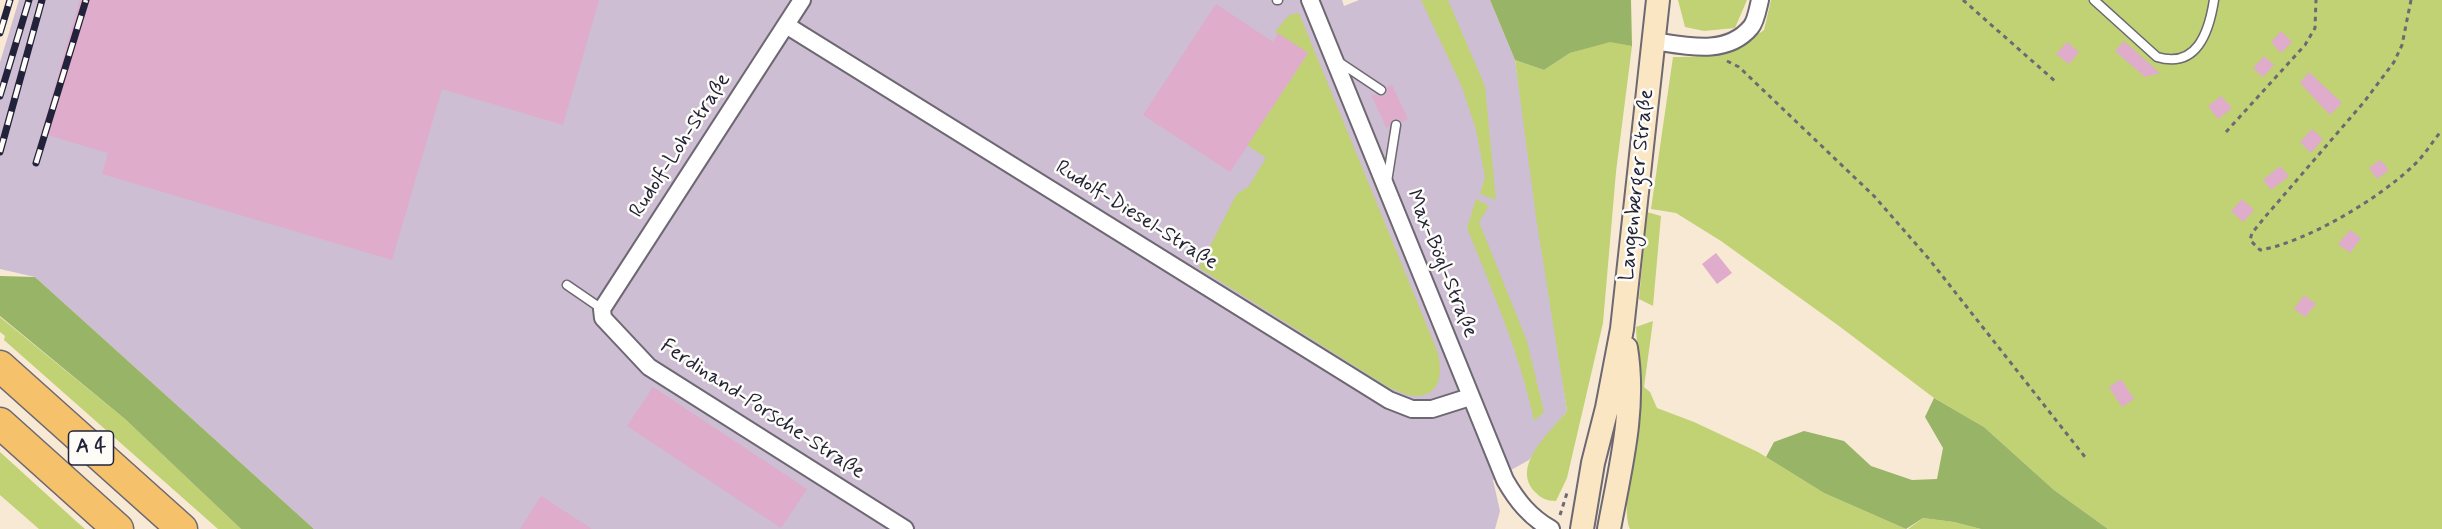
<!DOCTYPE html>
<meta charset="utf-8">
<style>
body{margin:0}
canvas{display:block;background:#f7e9d4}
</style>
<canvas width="2442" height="529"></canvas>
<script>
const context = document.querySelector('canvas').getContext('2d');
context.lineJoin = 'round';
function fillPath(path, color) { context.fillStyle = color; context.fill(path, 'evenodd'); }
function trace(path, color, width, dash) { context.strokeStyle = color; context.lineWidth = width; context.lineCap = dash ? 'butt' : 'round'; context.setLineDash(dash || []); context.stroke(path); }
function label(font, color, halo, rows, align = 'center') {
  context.font = font + ' Mynerve,sans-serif'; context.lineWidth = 5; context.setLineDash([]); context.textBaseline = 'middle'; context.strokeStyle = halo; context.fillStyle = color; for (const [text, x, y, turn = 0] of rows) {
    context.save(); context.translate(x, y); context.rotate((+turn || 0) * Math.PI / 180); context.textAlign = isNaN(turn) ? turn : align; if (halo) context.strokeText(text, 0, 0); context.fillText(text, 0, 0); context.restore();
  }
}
const industrial = new Path2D(`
 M19,0H1342L1344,6L1359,0H1490L1515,60L1567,411L1529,460L1493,480L1500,511L1495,529H314L35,277L0,269V62Z`);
const green = new Path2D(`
 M1421,0H1448L1485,86L1496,200L1480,194L1485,177L1476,130L1462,87Z
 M1678,0H1747L1735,28L1704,31L1685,27Z
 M1771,0H2442V529H2108L2054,490L1984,427L1934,398L1839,326L1721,241L1676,213L1651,209L1673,57C1715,57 1730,55 1764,30Z
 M1299,13L1438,353C1442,372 1442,396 1415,396C1407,396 1396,390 1388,387L1199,268L1236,195L1249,186L1266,158L1247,145L1308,53L1275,32L1289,15Z
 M1610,41L1632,46L1616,172L1603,323L1567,478L1556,501C1546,501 1541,498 1535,492C1510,466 1551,431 1567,411L1536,217L1515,60L1544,70L1570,53Z
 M1476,199L1489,206L1479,222L1527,341L1544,412L1534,421C1520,354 1493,292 1467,228Z
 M1647,212L1661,216L1653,306L1639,299Z
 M0,317L125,419L241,529H218L4,340L5,336L0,332Z
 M1653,321L1644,387L1650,392L1657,408L1694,422L1758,452L1824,493L1906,529H1630C1620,506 1637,426 1639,397C1640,374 1637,350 1636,327Z
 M0,452L77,522L85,529H39L0,495Z
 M1923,518L1954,522L1981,529H1908Z`);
const forest = new Path2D(`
 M1490,0H1631L1632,46L1610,42L1570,53L1544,70L1515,60Z
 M0,276L35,277L314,529H241L125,419L0,316Z
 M1934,398L1984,427L2054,490L2108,529H1981L1954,522L1923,518L1906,529L1824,493L1766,457L1774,442L1804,431L1844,441L1871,466L1912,480L1937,479L1943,448L1925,417Z`);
const building = new Path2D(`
 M80,0H599L563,125L442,89L392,260L102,174L108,153L41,133Z
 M1216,4L1273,42L1278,33L1308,53L1230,172L1143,115Z
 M2281,31L2292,42L2281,53L2271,42Z
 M2124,41L2160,73L2145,77L2115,51Z
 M2067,42L2079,52L2069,64L2056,54Z
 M2264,56L2274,65L2263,77L2253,68Z
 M2309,72L2342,103L2330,115L2300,83Z
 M1392,85L1408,119L1402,122L1398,119H1393L1387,129L1371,94L1383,96L1387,93V87Z
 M2221,96L2232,108L2218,119L2208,106Z
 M2312,129L2323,139L2311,153L2300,142Z
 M2380,160L2389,170L2377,179L2369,168Z
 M2280,166L2289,176L2271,190L2263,180Z
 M2242,199L2254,210L2243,222L2231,211Z
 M2350,230L2361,238L2350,253L2338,244Z
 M1716,253L1732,273L1717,284L1702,264Z
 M2304,295L2316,304L2305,317L2294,309Z
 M2121,379L2134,399L2122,407L2109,387Z
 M653,387L807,489L781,528L627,426Z
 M541,496L592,529H520Z`);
const path = new Path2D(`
 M1963,0L2056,82
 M2411,0L2402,45L2394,62L2364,102L2265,217L2252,233L2250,240L2260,250C2307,242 2378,199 2413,166C2424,156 2432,142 2442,130
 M1727,61L1739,67L1874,196L1929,259L2085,457
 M2226,132L2305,45L2315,28L2316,0
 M1560,515L1567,493`);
const lane = new Path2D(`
 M1277,0H1278
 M2094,0L2157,57C2197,69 2209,32 2214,0
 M1336,60L1381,90
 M1387,182L1396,125
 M567,285L602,309`);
const street = new Path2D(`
 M802,0L602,309L603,318L649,367L905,529
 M1310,0L1505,480C1517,501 1530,517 1551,529
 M786,25L1389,400L1412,409H1432L1470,397
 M1654,41C1687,46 1727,56 1751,27C1756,21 1758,8 1760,0`);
const secondary = new Path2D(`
 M1582,529L1593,463L1607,408L1622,329L1658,0
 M1609,529C1620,469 1636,409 1626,348`);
const highway = new Path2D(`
 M0,366L182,529
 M0,423L118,529`);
const rail = new Path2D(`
 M0,33L10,0
 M0,96L29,0
 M0,152L42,0
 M36,163L86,0`);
const shields = [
 [91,448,45]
];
const shieldNames = [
 ["A 4",91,448]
];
const streetNames = [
 ["Rudolf-Loh-Straße",681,146,-57],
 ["Langenberger Straße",1638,185,-84],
 ["Rudolf-Diesel-Straße",1136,216,32],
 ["Max-Bögl-Straße",1441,264,68],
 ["Ferdinand-Porsche-Straße",762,410,33]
];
fillPath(industrial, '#cdbed3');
fillPath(green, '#c1d275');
fillPath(forest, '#98b466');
fillPath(building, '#dfaccb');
trace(lane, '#6d6871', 11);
trace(street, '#6d6871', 20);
trace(secondary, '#6d6871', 26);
trace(highway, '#6d6871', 33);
trace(path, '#6d6871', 3, [4.5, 4.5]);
trace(lane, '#fff', 8);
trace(street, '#fff', 16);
trace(secondary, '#fbe6c4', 22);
trace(highway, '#f5c16b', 30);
trace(rail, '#22223b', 7);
trace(rail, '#fdfcf7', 4.5, [14]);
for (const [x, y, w] of shields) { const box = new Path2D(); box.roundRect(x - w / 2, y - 17, w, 34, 4.5); context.fillStyle = '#fdfcf7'; context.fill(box); trace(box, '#22223b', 1.5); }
label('bold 20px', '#22223b', null, shieldNames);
label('21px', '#22223b', '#fdfcf7', streetNames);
</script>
